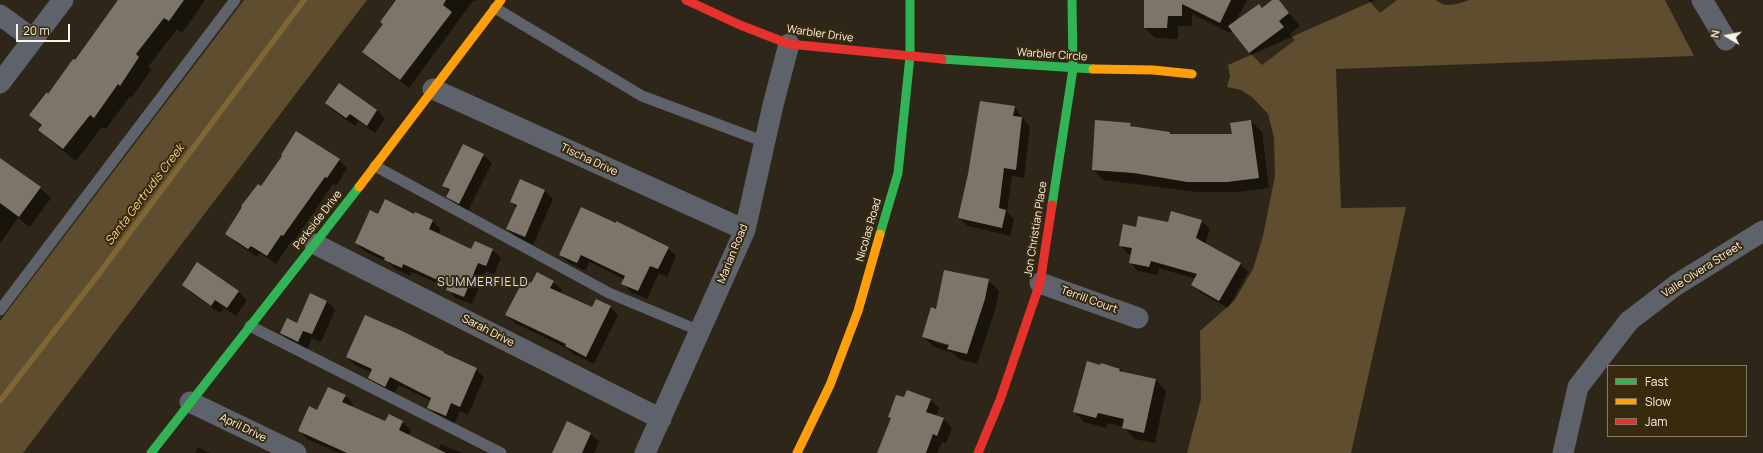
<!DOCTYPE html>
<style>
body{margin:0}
#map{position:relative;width:1763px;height:453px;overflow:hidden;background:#2e2618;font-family:Manrope,sans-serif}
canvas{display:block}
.legend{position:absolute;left:1607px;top:365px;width:140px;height:72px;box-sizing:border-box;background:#382a0e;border:1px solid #867a63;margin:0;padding:5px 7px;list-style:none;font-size:12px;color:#fcf2e2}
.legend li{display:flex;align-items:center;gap:8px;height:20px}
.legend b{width:20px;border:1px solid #867a63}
.north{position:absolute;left:1707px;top:16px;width:40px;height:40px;-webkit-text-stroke:3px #382a0e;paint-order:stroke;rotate:280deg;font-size:11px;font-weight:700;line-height:16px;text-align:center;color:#fcf2e2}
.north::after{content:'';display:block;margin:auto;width:14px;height:18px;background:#fcf2e2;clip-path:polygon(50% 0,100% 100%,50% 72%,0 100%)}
.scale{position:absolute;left:16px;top:24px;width:54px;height:18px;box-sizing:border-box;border:2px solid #fcf2e2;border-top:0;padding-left:5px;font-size:12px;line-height:14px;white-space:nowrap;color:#fcf2e2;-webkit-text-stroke:3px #382a0e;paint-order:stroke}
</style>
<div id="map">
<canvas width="1763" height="453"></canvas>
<ul class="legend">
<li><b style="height:5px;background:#30b455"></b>Fast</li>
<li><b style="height:5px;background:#ff9f0a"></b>Slow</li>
<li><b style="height:5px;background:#e5322d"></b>Jam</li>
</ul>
<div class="north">N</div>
<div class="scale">20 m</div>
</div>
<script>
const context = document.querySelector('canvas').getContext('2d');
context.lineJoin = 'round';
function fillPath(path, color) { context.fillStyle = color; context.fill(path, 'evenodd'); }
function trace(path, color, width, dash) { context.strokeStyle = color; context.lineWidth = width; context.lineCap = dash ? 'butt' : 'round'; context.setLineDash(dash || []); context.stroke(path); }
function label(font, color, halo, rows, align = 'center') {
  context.font = font + ' Manrope,sans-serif'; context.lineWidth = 4; context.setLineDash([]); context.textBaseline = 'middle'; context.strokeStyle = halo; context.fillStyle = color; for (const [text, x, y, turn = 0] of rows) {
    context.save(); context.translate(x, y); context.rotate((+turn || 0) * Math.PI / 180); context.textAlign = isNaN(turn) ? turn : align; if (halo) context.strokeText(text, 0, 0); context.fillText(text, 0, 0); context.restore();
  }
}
const green = new Path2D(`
 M244,0H367L23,453H0V321Z
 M1375,0H1436C1446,9 1457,4 1469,0H1665L1694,56L1336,69L1341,208L1406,207L1351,453H1187L1201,399L1200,331L1234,301L1253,269L1263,236L1275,176L1274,138L1268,114L1252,97L1241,90L1227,87L1230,76L1228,65Z`);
const shadow = new Path2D(`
 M119,0H205L182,33L177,29L148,67L151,70L132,97L130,96L106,129L102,127L76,161L52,142L40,130L42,127L31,115L75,62Z
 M398,0H476L475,2L473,1L409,88L372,61L364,52L384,25Z
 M1145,0H1247L1235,22L1262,9L1274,0H1278L1300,26L1290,34L1295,40L1262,65L1249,52L1232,29L1230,33L1192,14V26H1178V39L1155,38L1145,28Z
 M1368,0H1397L1380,13Z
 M326,103L377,110L385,119L375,133L358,121L355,126L335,112Z
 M1014,107L1030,127L1024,178L1012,176L1007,212L1014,219L1010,236L968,226L959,218Z
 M1251,121L1262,132L1269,188L1239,192H1198L1103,180L1093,169L1130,124L1134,128L1170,133L1172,135H1233Z
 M483,155L492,163L468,211L456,205L448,197L450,192L443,185Z
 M0,159L40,188L51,198L30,227L18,218L0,244Z
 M339,160L347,168L336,186L333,184L292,244L290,243L276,264L260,253L257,257L235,242L227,234L261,188Z
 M545,191L553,199L533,245L516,237L507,229L517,208L511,202Z
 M379,215H415L432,221L441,229L438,235L472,251L492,250L501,258L494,274L486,271L472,304L455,298L448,288L412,272L410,276L394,268L389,263L364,251L356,243Z
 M1201,221L1210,229L1205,244L1240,264L1248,272L1228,308L1201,293L1193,285L1196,279L1159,268L1158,275L1138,271L1130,262L1132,254H1128L1120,245L1137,228L1169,223Z
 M668,248L676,256L667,277L659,273L647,299L631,292L622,283L624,279L589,262L586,271L569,263L560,255Z
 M988,280L999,291L995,310L977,364L959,359L953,353L934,347L923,337ZM934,340L954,345L953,347L934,342Z
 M553,282L562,290L560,294L592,308L610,307L618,315L594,364L574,354L568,349L515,323L506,315L531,284Z
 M183,284L238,292L247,300L236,316L224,308L220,313L191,293Z
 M327,301L335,310L321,342L312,338L307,350L290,342L281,333L297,324Z
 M447,356L476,369L484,378L468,415L460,411L454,424L436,416L428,407L431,401L399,385L394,394L378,386L369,378L372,373L355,365L347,357Z
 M1120,369L1124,373L1156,380L1166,391L1155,443L1134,439L1124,427L1108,423L1106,428L1084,422L1074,411Z
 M345,395L353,404L352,408L385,423L402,422L411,430L408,436L438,450L441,444L462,453H339L307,439L299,430L318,411Z
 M904,399L931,400L939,408L936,416L944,419L952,428L946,443L942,442L937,453H878L891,419L889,416Z
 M567,423L591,434L599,442L594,453H558Z
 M198,447L210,453H195Z`);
const stream = new Path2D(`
 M0,401L98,275L304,0`);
const building = new Path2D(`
 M118,0H184L169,21L164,18L136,54L139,57L120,86L118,84L94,118L90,115L63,149L38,130L42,125L29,115L47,92L48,94L73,59L75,60Z
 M396,0H446L443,5L452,12L400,80L362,52L383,24L380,22Z
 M1144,0H1231L1220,23L1182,4V16H1168L1167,28H1144Z
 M1272,0H1279L1289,13L1279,21L1284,27L1249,53L1228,26L1259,4L1262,8Z
 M339,83L377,110L367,126L350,114L346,118L325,103Z
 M980,101L1015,106L1013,116L1022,117L1016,170L1004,168L999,208L1006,210L1002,228L958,218L968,174Z
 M1095,120L1131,123L1130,126L1170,132V134H1232L1230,123L1251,120L1259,178L1227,182H1187L1134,173L1092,170Z
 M296,131L340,159L327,178L325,177L283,236L281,235L267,256L251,246L248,249L225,234L242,207L241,206L258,184L261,186L282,156L281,155Z
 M463,144L484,154L459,204L446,197L450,189L442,186Z
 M0,158L41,187L19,217L0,203Z
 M520,179L545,190L525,237L506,229L517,205L510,202Z
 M385,199L414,214L415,212L433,220L429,229L471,249L475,241L493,249L486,266L478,263L464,297L446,290L448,285L403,264L402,268L384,260L385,258L355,243L370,210L378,214Z
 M581,207L616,223V221L669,247L658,269L650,266L638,291L621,284L625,276L581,255L577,263L559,255Z
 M1171,211L1202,220L1196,238L1241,263L1219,301L1191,285L1197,274L1151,261L1149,267L1129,263L1132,248L1119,246L1123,224L1136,227L1138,216L1168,222Z
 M197,262L239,291L227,308L215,300L211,306L182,285Z
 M944,270L989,279L985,299L967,354L947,349L949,345L922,337L931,307L936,309Z
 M537,272L554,281L550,288L592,307L596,299L611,306L586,357L565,346L566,344L505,315L524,279L531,283Z
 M310,293L327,301L312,334L303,331L298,342L280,333L287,318L297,323Z
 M365,315L402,331L444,352V353L477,368L460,407L451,403L446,416L427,408L431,398L390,377L385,387L368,378L372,369L346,357Z
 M1087,361L1100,365L1101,363L1120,369L1119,371L1156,379L1144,433L1122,428L1124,419L1098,413L1096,418L1073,412Z
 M328,387L346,395L342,402L385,421L389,414L403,421L399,430L446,453H347L298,431L309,406L317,410Z
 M907,390L931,399L926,412L944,418L937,436L933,434L926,453H877L891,418L888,417L896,395L904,397Z
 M567,421L591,433L582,453H552Z`);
const lane = new Path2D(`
 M495,8L642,96L765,142
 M375,166L609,293L700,331
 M0,310L235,0
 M250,326L501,453`);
const street = new Path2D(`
 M1702,0L1726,40
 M0,15L33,39
 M0,83L63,0
 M433,89L745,230
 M315,244L661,419
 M1040,283L1138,318
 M190,402L296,453
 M645,453L745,230L773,105L789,44
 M1563,453L1578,387L1629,321L1676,285L1763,231`);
const fast = new Path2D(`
 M942,59L1093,69
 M1052,205L1073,69L1072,0
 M880,234L898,173L910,56V0
 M151,453L359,187`);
const slow = new Path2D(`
 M1093,69L1153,70L1192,74
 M359,187L501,0
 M797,453L830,385L858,311L880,234`);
const jam = new Path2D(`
 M686,0L740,25L789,44L942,59
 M978,453L1000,400L1040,283L1052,205`);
const streetNames = [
 ["Warbler Drive",820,34,8],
 ["Warbler Circle",1052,55,4],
 ["Tischa Drive",589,160,25],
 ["Parkside Drive",318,220,-52],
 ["Jon Christian Place",1036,229,-81],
 ["Nicolas Road",869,230,-74],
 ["Marian Road",733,254,-68],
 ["Valle Olvera Street",1702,270,-33],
 ["Terrill Court",1089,300,20],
 ["Sarah Drive",488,331,27],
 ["April Drive",243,428,26]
];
const waterNames = [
 ["Santa Gertrudis Creek",145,195,-53]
];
const neighbourhoodNames = [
 ["SUMMERFIELD",483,283]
];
fillPath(green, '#5e4d2e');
fillPath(shadow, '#0007');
trace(stream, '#806635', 5.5);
fillPath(building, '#7d7569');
trace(lane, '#5e626a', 11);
trace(street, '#5e626a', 21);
trace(fast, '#30b455', 9);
trace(slow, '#ff9f0a', 9);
trace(jam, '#e5322d', 9);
label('11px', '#fcf2e2', '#382a0e', streetNames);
label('italic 12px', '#f9ce80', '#382a0e', waterNames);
context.letterSpacing = '1px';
label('12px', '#d1e0fb', '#382a0e', neighbourhoodNames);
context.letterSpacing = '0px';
</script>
